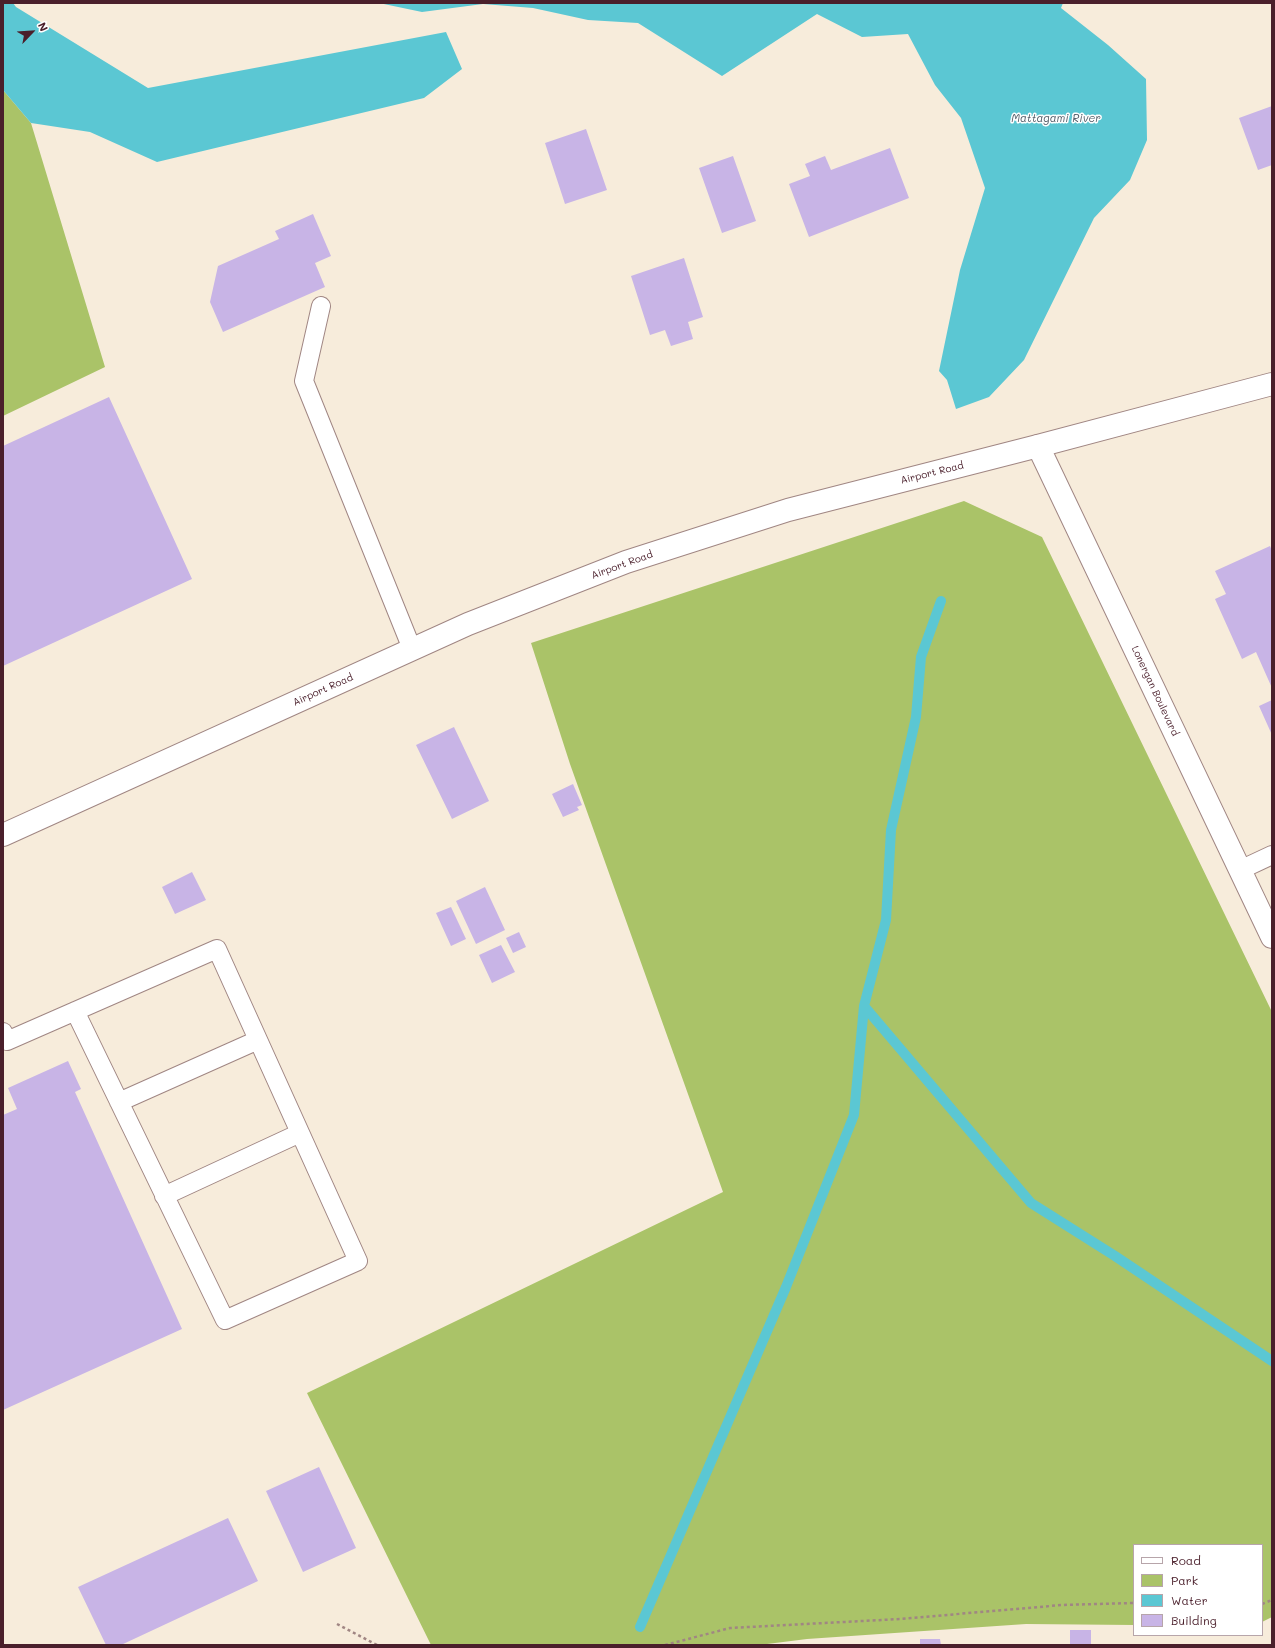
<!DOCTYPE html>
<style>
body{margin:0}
#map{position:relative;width:1275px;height:1648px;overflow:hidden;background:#f7ecdb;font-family:Mali,sans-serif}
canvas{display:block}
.frame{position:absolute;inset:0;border:4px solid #4a1f2b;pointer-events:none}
.legend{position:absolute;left:1133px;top:1544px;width:130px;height:92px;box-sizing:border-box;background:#fff;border:1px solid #b7a5aa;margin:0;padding:5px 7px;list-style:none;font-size:12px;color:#4a1f2b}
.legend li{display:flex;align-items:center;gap:8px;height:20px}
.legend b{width:20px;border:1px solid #b7a5aa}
.north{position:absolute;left:12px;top:12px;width:40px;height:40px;-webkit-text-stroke:3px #fff;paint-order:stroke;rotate:65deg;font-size:11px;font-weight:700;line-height:16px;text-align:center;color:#4a1f2b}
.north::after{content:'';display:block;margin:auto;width:14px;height:18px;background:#4a1f2b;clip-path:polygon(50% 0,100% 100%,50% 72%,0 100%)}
</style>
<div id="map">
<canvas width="1275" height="1648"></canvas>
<div class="frame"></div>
<ul class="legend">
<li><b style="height:5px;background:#fff"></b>Road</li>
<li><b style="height:11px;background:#aac368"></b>Park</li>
<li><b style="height:11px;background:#5bc7d3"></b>Water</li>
<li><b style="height:11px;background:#c8b4e6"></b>Building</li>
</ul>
<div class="north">N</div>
</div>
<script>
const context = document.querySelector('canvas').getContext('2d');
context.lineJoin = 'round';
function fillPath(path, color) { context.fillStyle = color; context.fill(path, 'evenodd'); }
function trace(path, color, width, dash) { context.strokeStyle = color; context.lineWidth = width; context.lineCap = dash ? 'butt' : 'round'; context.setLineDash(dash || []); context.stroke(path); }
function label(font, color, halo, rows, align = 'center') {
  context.font = font + ' Mali,sans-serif'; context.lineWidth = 3; context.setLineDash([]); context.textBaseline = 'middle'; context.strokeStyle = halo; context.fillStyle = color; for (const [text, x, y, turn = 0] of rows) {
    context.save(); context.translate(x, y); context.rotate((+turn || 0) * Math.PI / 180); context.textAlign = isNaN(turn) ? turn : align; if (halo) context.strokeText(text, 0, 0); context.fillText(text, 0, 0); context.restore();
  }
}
const green = new Path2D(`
 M3,90L31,123L105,367L3,416Z
 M964,501L1042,537L1272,1012V1617L1262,1622V1545H1134V1625L1026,1624L807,1639L759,1645H431L307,1393L723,1192L570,764L531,643Z`);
const water = new Path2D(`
 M3,3H13L16,7L148,88L446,32L462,69L424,98L157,162L90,132L31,123L3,90Z
 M379,3H1063L1061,8L1108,45L1146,79L1147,140L1130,180L1094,218L1024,360L989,397L956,409L947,380L939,371L960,270L985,188L961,118L935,85L908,34L862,37L817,14L722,76L638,23L588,20L533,8L483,4L422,12Z`);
const stream = new Path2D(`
 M864,1006L1031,1203L1115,1256L1272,1361
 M640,1627L786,1287L854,1115L864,1006L886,920L891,830L916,717L921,657L941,601`);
const building = new Path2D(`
 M1272,106V165L1258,170L1239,118Z
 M586,129L607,190L565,204L545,143Z
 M890,148L909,198L809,237L789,184L810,176L805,164L825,156L831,170Z
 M733,156L756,221L722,233L699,168Z
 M313,214L331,256L315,263L325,287L223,332L210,302L218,266L279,239L275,231Z
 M684,258L703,317L688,322L693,339L671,346L665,330L650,335L631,276Z
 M109,397L192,579L3,666V446Z
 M1270,546L1272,551V688L1256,652L1242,659L1215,599L1226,594L1215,571Z
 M1272,700V735L1259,706Z
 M454,727L489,801L452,819L416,745Z
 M573,784L582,805L577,807L579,810L563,817L552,794Z
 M192,872L206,900L175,914L162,887Z
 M485,887L505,930L476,944L456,901Z
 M451,907L466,939L451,946L436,913Z
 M519,932L526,947L513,953L506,938Z
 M501,945L515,972L492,983L479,955Z
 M68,1061L81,1089L75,1092L182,1329L3,1410V1115L17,1109L8,1088Z
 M319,1467L356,1548L303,1572L266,1491Z
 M228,1518L258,1581L121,1645H106L78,1587Z
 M1070,1630H1091V1645H1070Z
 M920,1639H940L941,1645H920Z`);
const path = new Path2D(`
 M1262,1604L1272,1600
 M337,1624L377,1645
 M665,1645L730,1628L900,1619L1062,1605L1134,1603`);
const service = new Path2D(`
 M321,306L304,381L412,649
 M1240,870L1272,855
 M3,1032L7,1041L217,949L358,1261L225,1320L75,1011
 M119,1102L258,1040
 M164,1196L300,1133`);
const minor = new Path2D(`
 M1038,446L1272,937`);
const secondary = new Path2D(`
 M3,835L468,624L626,562L788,510L1038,446L1272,384`);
const streetNames = [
 ["Airport Road",932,473,-14],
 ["Airport Road",622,565,-20],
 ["Airport Road",323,690,-24],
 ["Lonergan Boulevard",1155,691,65]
];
const waterNames = [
 ["Mattagami River",1056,119]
];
fillPath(green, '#aac368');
fillPath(water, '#5bc7d3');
trace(stream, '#5bc7d3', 10);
fillPath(building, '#c8b4e6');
trace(service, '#a08683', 20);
trace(minor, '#a08683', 24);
trace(secondary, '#a08683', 24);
trace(path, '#a08683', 2.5, [3, 3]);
trace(service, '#fff', 18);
trace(minor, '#fff', 22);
trace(secondary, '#fff', 22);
label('10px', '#4a1f2b', '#fff', streetNames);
label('italic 11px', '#505a66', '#fff', waterNames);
</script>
